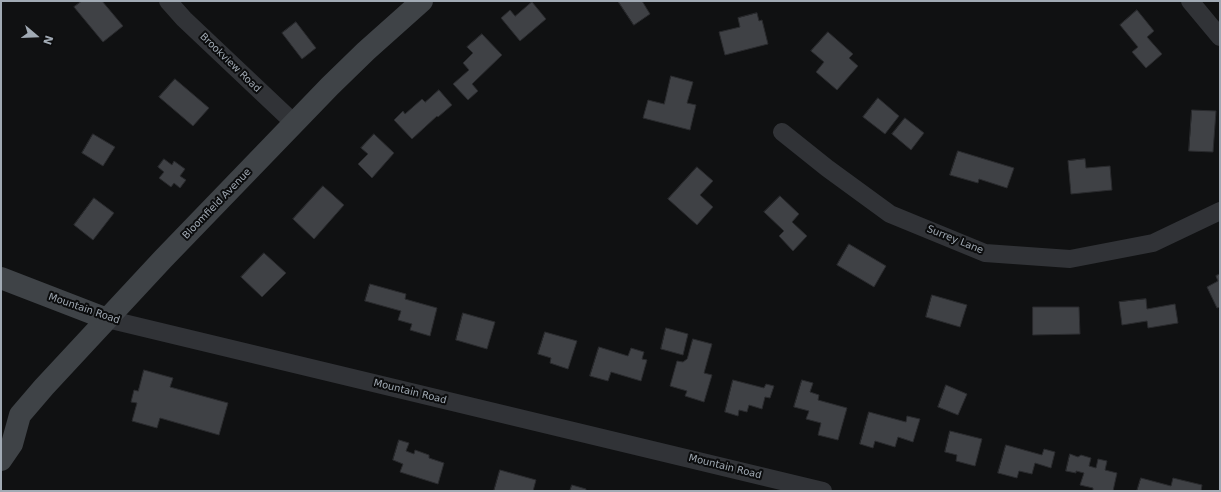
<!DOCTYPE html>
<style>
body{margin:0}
#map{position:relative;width:1221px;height:492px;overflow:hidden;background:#101112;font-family:"DejaVu Sans",sans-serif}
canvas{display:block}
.frame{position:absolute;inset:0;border:2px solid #a1aab4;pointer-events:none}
.north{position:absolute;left:16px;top:16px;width:40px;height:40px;-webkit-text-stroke:3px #0b0c0d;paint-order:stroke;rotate:109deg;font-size:11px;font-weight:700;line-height:16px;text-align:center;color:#a1aab4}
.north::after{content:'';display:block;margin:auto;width:14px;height:18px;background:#a1aab4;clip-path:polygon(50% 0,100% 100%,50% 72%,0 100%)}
</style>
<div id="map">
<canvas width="1221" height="492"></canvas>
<div class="frame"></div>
<div class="north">N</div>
</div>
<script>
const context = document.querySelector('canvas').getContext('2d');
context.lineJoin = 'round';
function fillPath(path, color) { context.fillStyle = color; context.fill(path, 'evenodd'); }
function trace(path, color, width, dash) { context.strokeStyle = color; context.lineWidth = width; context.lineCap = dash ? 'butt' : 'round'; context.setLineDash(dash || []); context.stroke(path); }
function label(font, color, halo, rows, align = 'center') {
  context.font = font + ' "DejaVu Sans",sans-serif'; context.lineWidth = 4; context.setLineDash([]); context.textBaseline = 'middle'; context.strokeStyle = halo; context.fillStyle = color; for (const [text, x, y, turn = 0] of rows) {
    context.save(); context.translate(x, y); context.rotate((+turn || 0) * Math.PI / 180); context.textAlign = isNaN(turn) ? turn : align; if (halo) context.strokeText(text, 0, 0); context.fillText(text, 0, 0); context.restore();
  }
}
const building = new Path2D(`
 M82,1H102L123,26L103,42L74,7Z
 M618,1H642L650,14L634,25Z
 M532,2L546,19L520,41L501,18L510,10L515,16Z
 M1137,10L1154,31L1147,37L1162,54L1146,68L1132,52L1138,47L1120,25Z
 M757,13L759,21L762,20L768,44L725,55L719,32L740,27L738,18Z
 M296,22L316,48L302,59L282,33Z
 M828,32L853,54L849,58L858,66L837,90L816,72L824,62L811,51Z
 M482,34L502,55L472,84L478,91L468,100L453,84L469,70L463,63L473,53L467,47Z
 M671,76L693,82L687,103L696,105L690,130L643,118L648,100L664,104Z
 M175,79L209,108L193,126L159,97Z
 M439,90L452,105L438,117L437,116L412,139L394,120L403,111L405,114L422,99L425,102Z
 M878,98L899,116L885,134L863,117Z
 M1192,110L1216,111L1213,152L1189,151Z
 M905,118L924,133L911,150L892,134Z
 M93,134L115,147L103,166L82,153Z
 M374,134L394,153L372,178L358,164L368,154L361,148Z
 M958,151L1014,168L1007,188L979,179L978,183L950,175Z
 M164,159L172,165L174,161L185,169L180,176L186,180L180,188L174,183L171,187L159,178L164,172L158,167Z
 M1085,159L1086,168L1110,166L1112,190L1071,194L1068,161Z
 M697,167L713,181L700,195L713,207L697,225L668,199Z
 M323,186L344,205L314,239L293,219Z
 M780,196L799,214L792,222L807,236L793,251L779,236L784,231L764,212Z
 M94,198L114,213L93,240L74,225Z
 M849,244L886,266L874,287L837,265Z
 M264,253L286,273L262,297L241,277Z
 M1220,274V307L1217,308L1207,287L1218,281L1216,276Z
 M370,284L406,294L405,299L437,308L430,336L410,330L412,324L398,320L401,311L365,301Z
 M932,295L967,305L960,327L926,317Z
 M1146,299L1147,309L1175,304L1178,323L1148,328L1147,321L1122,325L1119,302Z
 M1033,307H1079L1080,334L1033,335Z
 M463,313L495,322L487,349L456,340Z
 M666,328L688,334L683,355L661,349Z
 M545,332L577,341L568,369L550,363L551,358L538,354Z
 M693,339L712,344L704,373L712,375L704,402L685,396L687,391L670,386L677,361L683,362L687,359Z
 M599,347L628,356L631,348L644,352L642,359L647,360L641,381L611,372L608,381L590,376Z
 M144,370L173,378L170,387L228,403L219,435L160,418L157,428L132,421L137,403L131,402L134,390L138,391Z
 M733,380L764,388L766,384L774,386L770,398L765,397L762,409L749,405L747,412L739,410L738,416L725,412Z
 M802,380L813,383L810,392L819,395L818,400L847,408L838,440L818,435L821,423L806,419L809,411L794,407Z
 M946,385L967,394L958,415L938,407Z
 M869,412L906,422L907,416L920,419L913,442L898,437L895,447L875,441L873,448L860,444Z
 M950,431L982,439L975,466L956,461L957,455L945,452Z
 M399,440L409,443L406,451L414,454L415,450L429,455V458L444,463L438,484L400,472L403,464L393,460Z
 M1006,445L1042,455L1044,449L1055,452L1051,468L1035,463L1032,474L1019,471L1017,478L998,473Z
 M1070,454L1078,457L1081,455L1091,458L1089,466L1096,468L1098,459L1107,461L1105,470L1117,473L1113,491H1093V488L1080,485L1084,473L1076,471V473L1066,471Z
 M500,470L536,480L533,491H494Z
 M1141,478L1171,486L1173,478L1202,485L1201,491H1137Z
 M572,485L586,489V491H570Z`);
const street = new Path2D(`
 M168,1L184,19L294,123
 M1190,1L1220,37
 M782,132L827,168L890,214L985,253L1070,259L1153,243L1220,211
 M107,319L823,491`);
const secondary = new Path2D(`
 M1,278L107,319
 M1,460L12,444L20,415L44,387L163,259L330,86L366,51L422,1`);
const streetNames = [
 ["Brookview Road",230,63,44],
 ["Bloomfield Avenue",217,204,-46],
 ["Surrey Lane",955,240,22],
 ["Mountain Road",84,309,19],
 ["Mountain Road",410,392,14],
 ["Mountain Road",725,467,14]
];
fillPath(building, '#3f4145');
trace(building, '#2a2b2e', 1);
trace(street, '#313337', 18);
trace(secondary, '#3f4347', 22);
label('10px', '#a1aab4', '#0b0c0d', streetNames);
</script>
